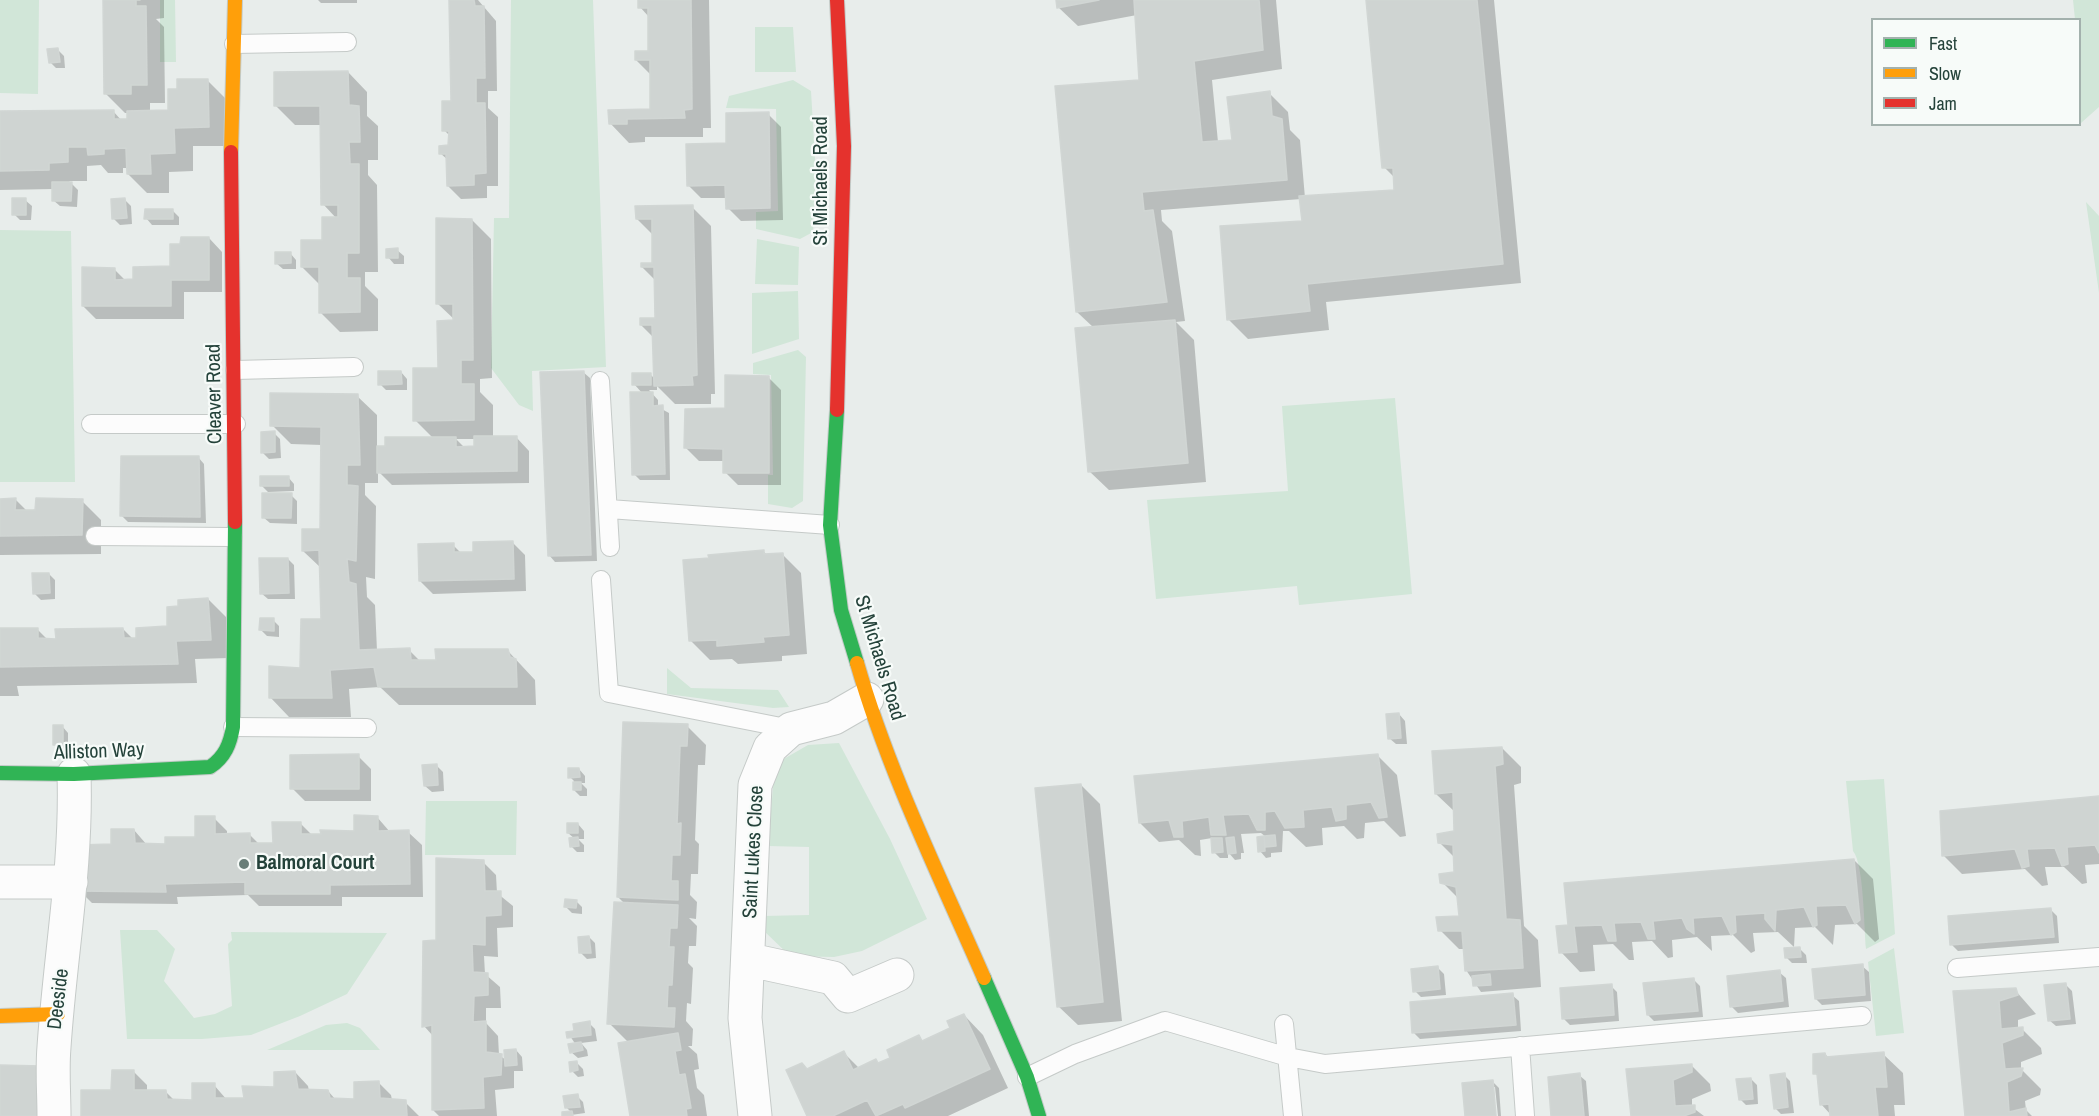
<!DOCTYPE html>
<style>
body{margin:0}
#map{position:relative;width:2099px;height:1116px;overflow:hidden;background:#e8edeb;font-family:"Archivo Narrow",sans-serif}
canvas{display:block}
.legend{position:absolute;left:1871px;top:18px;width:210px;height:108px;box-sizing:border-box;background:#f7fbf9;border:2px solid #a3b1ad;margin:0;padding:8px 10px;list-style:none;font-size:18px;color:#24423a}
.legend li{display:flex;align-items:center;gap:12px;height:30px}
.legend b{width:30px;border:2px solid #a3b1ad}
</style>
<div id="map">
<canvas width="2099" height="1116"></canvas>
<ul class="legend">
<li><b style="height:8px;background:#30b455"></b>Fast</li>
<li><b style="height:8px;background:#ff9f0a"></b>Slow</li>
<li><b style="height:8px;background:#e5322d"></b>Jam</li>
</ul>
</div>
<script>
const context = document.querySelector('canvas').getContext('2d');
context.lineJoin = 'round';
function fillPath(path, color) { context.fillStyle = color; context.fill(path, 'evenodd'); }
function trace(path, color, width, dash) { context.strokeStyle = color; context.lineWidth = width; context.lineCap = dash ? 'butt' : 'round'; context.setLineDash(dash || []); context.stroke(path); }
function label(font, color, halo, rows, align = 'center') {
  context.font = font + ' "Archivo Narrow",sans-serif'; context.lineWidth = 4.5; context.setLineDash([]); context.textBaseline = 'middle'; context.strokeStyle = halo; context.fillStyle = color; for (const [text, x, y, turn = 0] of rows) {
    context.save(); context.translate(x, y); context.rotate((+turn || 0) * Math.PI / 180); context.textAlign = isNaN(turn) ? turn : align; if (halo) context.strokeText(text, 0, 0); context.fillText(text, 0, 0); context.restore();
  }
}
const green = new Path2D(`
 M0,0H39L38,94L0,93Z
 M160,0H175L176,62H160Z
 M511,0H593L606,367L532,371L533,411L519,405L491,368L494,218H509Z
 M2073,0H2099V107L2081,123L2080,20L2075,19Z
 M755,27H793L796,72H755Z
 M793,80L811,91L816,175L813,232L800,239L756,229V212L778,211L776,109L726,108L729,96Z
 M2086,202L2099,216V293Z
 M0,230L71,231L75,482H0Z
 M757,239L799,247L798,285L755,284Z
 M798,291L799,339L752,354V293Z
 M798,350L806,357L803,501L792,508L768,504V475H773L771,375L753,374V363Z
 M1395,398L1412,594L1299,605L1297,586L1156,599L1147,500L1288,491L1282,406Z
 M667,668L691,688L778,690L789,707L773,708L667,694Z
 M839,743L890,839L927,919L862,951L834,957L790,956L763,930V916L809,915V847L768,846L775,764L808,745Z
 M1884,779L1895,934L1866,949C1864,929 1864,864 1853,851L1846,781Z
 M426,801H517L516,855H425Z
 M120,930H157L175,949L164,981L194,1018L215,1014L232,1006L228,944L232,940L231,932L387,933L347,994L300,1016L251,1035L202,1039H127Z
 M1894,948L1904,1033L1876,1036L1868,962Z
 M347,1023L360,1028L380,1050H267L326,1025Z`);
const shadow = new Path2D(`
 M105,0H164V18L156,19L164,27L165,103H150V112L169,111L179,91L208,81L227,100L228,146H193V171L169,172V193H147L128,174V168H123V173H108L101,165L87,166V181H69L78,190L77,207L60,206L53,200L54,189L0,190V112L113,111L122,121H129V113H125L106,94Z
 M318,0H357V3H321Z
 M451,0H478L496,21L497,91H488V108L498,117V186H487V198L461,199L448,186V160L440,153L449,146L450,136L444,130L452,102Z
 M640,0H709L711,128H703V137H645V142L629,143L610,123L652,110L651,75L636,60L650,53L649,17L640,7Z
 M1058,0H1276L1282,69L1212,80L1218,142L1234,141L1269,93L1288,112L1290,130L1300,140L1305,198L1395,191V178L1384,167L1368,0H1494L1521,283L1326,302L1329,330L1248,339L1229,320L1304,222L1301,199L1161,210L1162,221L1172,231L1185,321L1176,322L1194,340L1206,482L1109,490L1089,471L1094,328L1077,312L1141,82L1137,15L1078,26L1058,7Z
 M58,50L64,56L65,68H56L50,62Z
 M348,72L367,92V116L378,126V160H368V175L377,185L378,272H365V286L378,299V331L340,332L321,313L320,285L302,267L324,242L337,219L323,204L322,125H295L276,106Z
 M768,114L781,127L783,220L741,221L728,208L727,198H701L688,185L728,144Z
 M25,200L32,206L31,220H20L14,214Z
 M125,200L131,206L132,224L120,225L113,218Z
 M692,207L711,226L715,394H711V404H675L657,386V390H649L658,400V407L669,413L670,480H640L634,474L643,394L634,384L650,374L655,379L654,338L641,325L656,319L655,280L642,267L654,264L653,235L637,219Z
 M173,211L179,217V225H152L146,218Z
 M472,220L491,239L492,378L480,379V392L493,405V438L516,437L529,451V483L392,485L378,471V483H365V495L376,506L375,579L366,577L367,597L375,605L377,651L409,650L421,662H438L508,651L535,680L536,705H399L380,687L349,689L351,717H289L270,697L302,670L322,620L321,568L303,551L321,531L322,445L291,444L272,425L357,396L377,415V448L433,438L415,420L439,369L456,321L438,304ZM456,439H476V448H465Z
 M209,238L222,252V292H184V319H96L83,306L114,269L126,281H134L171,268Z
 M397,250L404,256V264H394L388,257Z
 M290,253L296,260V269H283L276,263Z
 M401,372L407,379V390H386L380,384Z
 M583,372L590,378L597,561L555,562L549,555Z
 M768,377L781,390V485H738L725,472V461H699L686,448Z
 M274,433L280,439L281,458L269,459L262,452Z
 M198,457L204,464L206,523L128,522L122,516Z
 M288,477L294,484V491L268,492L262,486Z
 M291,495L297,501V524L270,523L263,517Z
 M15,499L27,511L82,501L101,520V554L0,555V500Z
 M512,542L525,555L526,591L433,594L420,581L453,545L462,554H475Z
 M764,552L767,555L782,554L801,573L807,654L782,656V661L738,664L732,659L710,660L691,641Z
 M288,559L294,565L295,599H268L261,593Z
 M49,574L55,580V599L41,600L34,593Z
 M208,599L227,618L229,658L195,659L197,683L17,686L19,696H0V630H38L48,640H57L123,629L133,639L168,628L180,607Z
 M273,620L279,626V637L267,636L261,630Z
 M1399,714L1405,721L1407,744H1396L1389,738Z
 M62,726L68,733V750H61L55,744Z
 M687,726L706,745L705,765H698L695,840L699,844L698,874H691L690,895L697,902L696,919L689,918L697,926L696,946H689L688,963L693,968L691,1004L687,1003L686,1021L693,1029L692,1046H688L697,1054L699,1069L694,1070L697,1088L704,1095L707,1116H631L629,1043L609,1023L625,904L618,897Z
 M1502,748L1521,767V783L1514,785L1524,926L1538,940L1541,987L1481,992L1466,970L1465,949H1459L1440,930L1461,918L1459,899L1442,882L1456,873L1455,858L1439,842L1455,833V812L1436,794Z
 M358,756L371,769V801H305L292,788Z
 M1378,756L1397,775L1406,836L1400,837L1384,821L1365,823L1364,838L1357,839L1344,826L1322,828L1323,845L1306,847L1289,831H1283L1282,852L1271,853V857L1266,858L1260,851L1258,838L1266,837L1261,833L1241,834L1244,853H1241V859L1235,860L1228,852V858H1220L1214,852L1212,838L1200,840L1201,856L1195,855L1179,840L1159,842L1140,823Z
 M436,765L443,772L444,791L432,792L425,786Z
 M579,769L585,776V783H581L587,789V796H580L574,790V781L570,777Z
 M1081,785L1100,804L1122,1021L1078,1025L1058,1006Z
 M2099,798V864L2085,865L2087,883L2082,884L2064,867H2045L2048,885L2042,886L2025,869L1962,874L1943,855Z
 M377,817L390,832H408L422,845L423,897H342V906H259L248,895L177,897L178,904L92,903L79,890L113,845L134,830L147,845H167L197,838L214,818L227,831V835H250L260,845H274L301,824L312,835L356,832Z
 M578,824L584,831V839H578L584,845V852H577L571,846L575,839L568,833Z
 M1854,860L1873,879L1879,939L1875,942L1857,924L1835,925L1833,945L1815,927L1795,928L1794,947L1778,932L1753,933L1755,951L1751,953L1733,935L1711,936L1712,951L1697,937L1672,940L1673,957L1668,958L1652,941L1632,942L1634,960H1629L1613,944L1593,945L1595,971L1580,972L1561,952L1558,928Z
 M483,862L496,875L497,893L513,906V927L497,928L498,957L484,956L485,974L500,987L501,1008H486V1023L498,1036L499,1055L506,1060L516,1050L522,1057L523,1071H514V1088L495,1090L497,1116H439L433,1110V1036L424,1026L438,941Z
 M576,901L582,907V914L572,913L566,907Z
 M2051,910L2057,916L2059,943L1958,951L1952,945Z
 M589,937L595,943L596,958L587,959L580,952Z
 M1800,949L1806,955L1807,963H1792L1786,957Z
 M1862,966L1869,972L1871,1001L1822,1005L1816,999Z
 M1438,968L1444,974L1446,995L1421,997L1415,991Z
 M1779,972L1786,978L1789,1007L1738,1013L1732,1007Z
 M1694,980L1700,986L1703,1017L1654,1021L1648,1015Z
 M2066,985L2072,991L2076,1024L2056,1026L2049,1020Z
 M1611,986L1617,992L1619,1021L1570,1025L1564,1019Z
 M2015,990L2036,1014L2018,1020V1029H2022L2041,1048L2042,1054L2021,1062V1069L2041,1089L2040,1095L2025,1101L2026,1110L2032,1116H1967L1955,993Z
 M1512,995L1519,1001L1521,1031L1420,1039L1414,1033Z
 M964,1015L983,1035L1008,1088L948,1116H808V1071L844,1053L859,1068L879,1065L892,1059L919,1037L924,1042L952,1029Z
 M589,1023L595,1029L597,1041L581,1043L587,1050L588,1056L578,1058L571,1052L576,1045L568,1033Z
 M1825,1054L1829,1058L1883,1054L1903,1073L1905,1105H1894L1895,1116H1832L1821,1104L1819,1077L1815,1073Z
 M576,1062L583,1069L584,1076L578,1077L572,1071Z
 M1691,1065L1710,1084L1711,1091L1692,1099V1107L1704,1116H1632L1628,1071Z
 M134,1072L147,1085V1092H166L175,1101L194,1102L214,1085L227,1100H246L275,1088L295,1072L308,1086L309,1091H328L336,1100H356L378,1082L391,1095L392,1100L405,1102L419,1116H82Z
 M1579,1075L1586,1081L1589,1116H1553Z
 M1784,1075L1790,1081L1794,1113L1781,1114L1775,1108Z
 M1751,1079L1757,1085L1758,1104L1746,1105L1740,1099Z
 M1493,1082L1499,1088L1501,1116H1498L1495,1087H1492L1495,1116H1467Z
 M577,1096L583,1102L585,1113L564,1116L571,1112L566,1107Z`);
const building = new Path2D(`
 M103,0H140H136V6H146L147,85H131V94H104Z
 M449,0H474L475,6H484L485,78H476V103H485L486,173L474,174V185L447,186L446,154H439V146L448,145L449,131H442V101H451Z
 M638,0H691L692,109L684,110L685,118L627,119V124H609L608,110L650,109V60H635V51H648V8H638Z
 M1056,0H1099L1057,8Z
 M1134,0H1259L1263,50L1194,61L1202,142L1232,140L1227,97L1270,91L1272,116L1282,119L1287,180L1142,192L1144,211L1153,210L1167,302L1076,312L1055,86L1139,80Z
 M1366,0H1477L1503,264L1307,284L1310,311L1227,320L1220,226L1302,221L1299,196L1394,190L1393,168H1382Z
 M58,48L60,62L49,63L47,49Z
 M348,71L349,105L359,106L360,142H349L350,164H359V253H347V278H360V312L319,313V267H301V240H322V217H338V205H321L320,106H274V72Z
 M177,79H208L209,127L174,128L175,153L150,154L151,174H127L126,148L104,149V154L88,155L87,147H68V162L49,163V170L0,171V111L114,110V119H127V111L168,110V89H177Z
 M769,112L770,208L726,209L725,185L687,186L686,144L726,143V113Z
 M52,182H72L71,201H52Z
 M12,198H26V215H12Z
 M125,198L127,218L112,219L111,199Z
 M693,205L697,375L692,376L693,385L654,386L652,325H640V318H655L654,267H641V263H652V219H636L635,206Z
 M145,209H173V219H144Z
 M436,218L472,219L473,360H461V384H474V420L413,421V368H438L437,321L453,320V304H436Z
 M181,237H209V280H171V306H82V267L115,268V280L133,279V267L170,266V244H180Z
 M398,248V258H386V249Z
 M275,252H291V263L275,264Z
 M1175,320L1188,463L1088,472L1075,328Z
 M378,371H401L402,384L378,385Z
 M584,371L591,555L548,556L540,372Z
 M632,373H651V385H632Z
 M725,375L769,376V473H723V449L684,448L685,409L725,408Z
 M630,392H653V406L663,405L665,474L632,475Z
 M270,393L358,394L360,465H347V485L358,486L356,561L347,559L349,582L356,584L359,650L410,648L411,660H436L435,649H508L510,657L516,659L517,687H378L374,667L330,670L332,698H269V666L300,668L301,619H321L319,550L302,551V529H320L321,427L270,426Z
 M275,431V452L261,453V432Z
 M474,436H517V471L377,473V446H385V437H456V447L474,446Z
 M121,456H199L200,517L120,516Z
 M260,476H289V486H260Z
 M262,493H292L291,518H262Z
 M16,498L15,510H35L36,498L83,499L82,535L0,536V499Z
 M513,541L514,579L419,581L418,544L454,543V552H473V542Z
 M764,550V554L783,553L789,635L763,637L764,642L717,646V640L689,641L683,560L709,558L708,555Z
 M259,558H288L289,593L260,594Z
 M32,573H49L50,593L33,594Z
 M208,598L211,640L176,641L178,664L0,667V628H38V638L56,639L55,629L123,628L124,638H136V628L167,626V607L178,606V600Z
 M260,618H274V631L259,630Z
 M1399,713L1401,738L1388,739L1386,714Z
 M623,722L688,724L687,746H680L677,824L681,823L680,855H672L671,881H678V900L617,897Z
 M53,725H63V745H53Z
 M1502,747L1503,764L1495,766L1506,919L1520,920L1523,968L1465,971L1462,931H1438L1436,917L1459,916L1456,887L1440,883L1439,874L1454,872L1453,845L1438,843L1437,834L1454,831L1453,792L1435,794L1432,751Z
 M359,754V789H290V755Z
 M1378,754L1387,817L1379,818L1371,802L1346,805V819L1336,821L1332,807L1303,810L1304,827L1285,828L1275,811L1265,812V830H1257L1249,814L1223,815L1226,835H1211L1209,817L1182,821L1183,837H1174L1169,820L1139,823L1134,776Z
 M437,764L438,785L424,786L422,765Z
 M568,768H579L580,777L568,778Z
 M573,782H581V790H573Z
 M1081,784L1103,1002L1057,1007L1035,788Z
 M2099,796V853L2095,845L2067,847L2068,864L2062,866L2055,848L2027,849L2029,866L2022,868L2015,849L1942,856L1940,811Z
 M354,815L378,816V831L409,830L410,884L330,885V894H245V882L165,884L166,892L77,891L80,845L111,844V829H134L135,843L165,844V837H195V816H215V834L250,833V843H273L272,822H301V834H321L320,830L354,831Z
 M567,823H578V833H567Z
 M1275,835L1276,846L1265,847L1264,836Z
 M1264,836L1265,851L1258,852L1257,837Z
 M578,837L579,846L570,847L569,838Z
 M1234,837L1236,853L1228,854L1226,838Z
 M1211,838H1222L1223,852L1212,853Z
 M436,858L484,860L485,891H501V915L485,916V945L472,944L473,972L488,973V995L474,996L473,1022L486,1021V1052L502,1054L501,1075L483,1077L484,1108L432,1110V1025L422,1027L423,941L436,940Z
 M1854,859L1860,920L1855,924L1846,905L1816,906L1817,925L1813,927L1804,907L1776,910L1775,931L1765,919V913L1735,915L1736,932L1731,935L1722,916L1693,918L1694,934L1687,929L1682,918L1653,921L1655,939H1648L1641,922L1614,923L1616,941H1608L1602,925L1574,926L1577,952L1559,953L1556,926L1568,925L1564,883Z
 M565,899L577,900L576,908L564,907Z
 M614,902L678,905L677,928H670L669,947H674L672,985H668L667,1008H675L674,1027L607,1024Z
 M2051,908L2054,937L1950,945L1948,916Z
 M589,936L591,953H579L578,937Z
 M1800,947L1801,957L1785,958L1784,948Z
 M1863,964L1865,995L1815,999L1812,969Z
 M1438,966L1440,989L1413,992L1411,969Z
 M1780,970L1783,1001L1730,1007L1727,976Z
 M1490,974L1491,985L1473,986L1472,976Z
 M1694,978L1698,1011L1647,1015L1643,983Z
 M2066,983L2070,1019L2048,1021L2044,985Z
 M1612,984L1614,1015L1562,1019L1560,988Z
 M2016,988L2018,995L1999,1001L2001,1029L2023,1027V1035L2002,1043L2005,1069L2023,1068L2021,1076L2007,1082L2009,1112L2026,1108L2027,1116H1965L1953,991Z
 M1513,993L1516,1025L1412,1033L1410,1002Z
 M964,1014L990,1069L905,1108L903,1104L876,1116L867,1100L833,1116H807L786,1070L802,1063L807,1069L844,1051L853,1070L876,1059L878,1063L890,1058L887,1050L919,1035L922,1041L950,1028L947,1021Z
 M590,1021L591,1035L567,1038L566,1032L574,1031L573,1024Z
 M678,1033L681,1050L675,1051L679,1075L685,1074L691,1108L686,1109L687,1116H630L618,1043Z
 M581,1042L583,1050L570,1053L568,1044Z
 M516,1049L517,1065L505,1066L504,1050Z
 M1884,1052L1887,1087H1875L1878,1116H1830L1829,1104L1820,1105L1817,1074H1813V1054L1825,1053L1826,1057Z
 M577,1061L578,1070L570,1072L569,1062Z
 M1692,1064V1072L1673,1080L1675,1106L1695,1105V1112L1684,1116H1631L1626,1069Z
 M0,1065L41,1066L40,1116H0Z
 M112,1070H134V1090H166L167,1099L192,1100V1083H215V1098H244L242,1086L274,1087V1072L295,1071L298,1089L328,1090L330,1098L354,1099V1082L379,1081L380,1098L406,1100L407,1116H81V1090H111Z
 M1580,1073L1584,1116H1551L1548,1077Z
 M1785,1073L1788,1107L1774,1109L1770,1075Z
 M1751,1078L1753,1099L1739,1100L1736,1079Z
 M1493,1080L1496,1116H1465L1462,1083Z
 M578,1094L580,1107L565,1108L563,1096Z
 M572,1111L573,1116H562V1112Z`);
const lane = new Path2D(`
 M234,44L347,42
 M235,370L354,367
 M600,381L610,547
 M91,424H236
 M609,509L830,525
 M95,536L233,537
 M601,580L609,693L791,729
 M233,727L367,728
 M1957,968L2099,957
 M1284,1024L1293,1116
 M1520,1046L1525,1116
 M1027,1077L1075,1054L1165,1021L1288,1057L1325,1064L1862,1016`);
const street = new Path2D(`
 M0,882H71
 M750,960L833,978L848,996L897,975
 M54,1116C54,1093 52,1070 54,1047C60,956 77,866 74,774
 M755,1116L745,1018L755,785L770,748L791,729L834,718L867,699`);
const fast = new Path2D(`
 M837,410L830,525L841,610L857,663
 M0,773L74,774L210,767C225,757 230,744 233,727L235,522
 M984,978L1027,1077L1039,1116`);
const slow = new Path2D(`
 M231,152L235,0
 M857,663C888,771 939,875 984,978
 M0,1016L58,1014`);
const jam = new Path2D(`
 M837,0L844,146L837,410
 M231,152L235,522`);
const markers = [
 [244,864,6,"#697e78"]
];
const streetNames = [
 ["St Michaels Road",822,181,-90],
 ["Cleaver Road",215,394,-91],
 ["St Michaels Road",879,658,73],
 ["Alliston Way",99,752,-2],
 ["Saint Lukes Close",754,852,-87],
 ["Deeside",59,999,-83]
];
const poiNames = [
 ["Balmoral Court",256,864]
];
fillPath(green, '#d1e6d8');
fillPath(shadow, '#0003');
fillPath(building, '#cfd4d2');
trace(building, '#d1d6d4', 1.5);
trace(lane, '#c5cac8', 20);
trace(street, '#c5cac8', 35);
trace(fast, '#c3cbc8', 16);
trace(slow, '#c3cbc8', 16);
trace(jam, '#c3cbc8', 16);
trace(lane, '#fcfcfc', 18);
trace(street, '#fcfcfc', 33);
trace(fast, '#30b455', 14);
trace(slow, '#ff9f0a', 14);
trace(jam, '#e5322d', 14);
for (const [x, y, r, color] of markers) { const dot = new Path2D(); dot.arc(x, y, r, 0, 2 * Math.PI); context.fillStyle = color; context.fill(dot); trace(dot, '#f7fbf9', 2); }
label('20px', '#24423a', '#f7fbf9', streetNames);
label('bold 20px', '#24423a', '#f7fbf9', poiNames, 'left');
</script>
